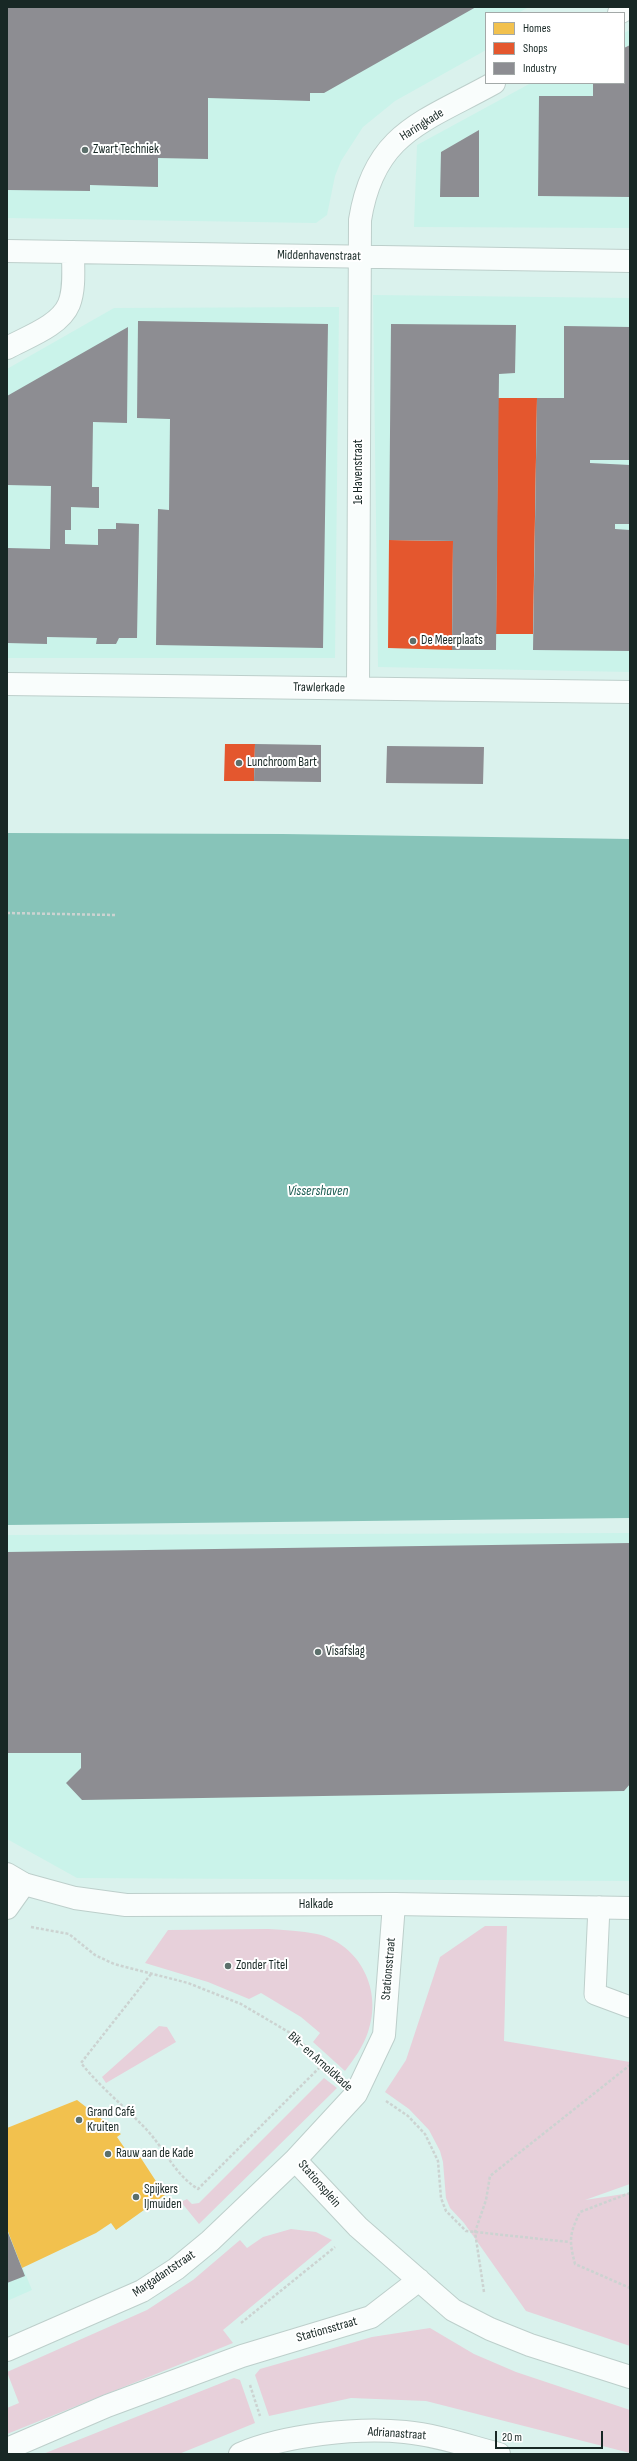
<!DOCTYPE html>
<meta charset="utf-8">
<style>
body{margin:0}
#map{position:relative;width:637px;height:2461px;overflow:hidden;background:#daf2ed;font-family:"Sofia Sans Condensed",sans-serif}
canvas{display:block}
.frame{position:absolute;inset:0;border:8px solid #182825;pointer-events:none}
.legend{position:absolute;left:485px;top:12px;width:140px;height:72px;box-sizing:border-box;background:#fff;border:1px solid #a3a9a8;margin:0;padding:5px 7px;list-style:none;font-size:12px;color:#182825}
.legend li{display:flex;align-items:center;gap:8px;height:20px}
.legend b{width:20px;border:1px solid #a3a9a8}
.scale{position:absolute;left:495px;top:2431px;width:108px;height:18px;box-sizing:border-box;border:2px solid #182825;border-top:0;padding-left:5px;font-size:12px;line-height:14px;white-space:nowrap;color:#182825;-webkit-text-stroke:3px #fff;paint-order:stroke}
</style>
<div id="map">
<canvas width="637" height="2461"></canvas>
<div class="frame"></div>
<ul class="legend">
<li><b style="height:11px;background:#f2c14e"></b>Homes</li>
<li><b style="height:11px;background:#e4572e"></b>Shops</li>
<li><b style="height:11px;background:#8d8d92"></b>Industry</li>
</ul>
<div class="scale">20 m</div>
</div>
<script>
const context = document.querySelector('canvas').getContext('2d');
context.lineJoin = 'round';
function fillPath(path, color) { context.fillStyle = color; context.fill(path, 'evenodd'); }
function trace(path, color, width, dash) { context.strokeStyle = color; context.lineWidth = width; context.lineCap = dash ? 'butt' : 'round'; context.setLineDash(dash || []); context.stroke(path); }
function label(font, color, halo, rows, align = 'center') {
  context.font = font + ' "Sofia Sans Condensed",sans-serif'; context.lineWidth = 4; context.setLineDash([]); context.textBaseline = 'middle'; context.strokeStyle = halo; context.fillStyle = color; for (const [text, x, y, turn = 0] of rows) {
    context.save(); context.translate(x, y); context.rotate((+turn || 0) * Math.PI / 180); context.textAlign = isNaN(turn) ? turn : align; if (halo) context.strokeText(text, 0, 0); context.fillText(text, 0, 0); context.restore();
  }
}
const built = new Path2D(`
 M7,7H529L518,13H486V50L395,101L363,127L341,161L335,176L327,215L316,223L7,218Z
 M630,30V228L414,227L417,145L531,83H624V33Z
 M373,295L630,298V672L378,667Z
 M339,307L335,658H7V369L114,308Z
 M630,1533V1881L77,1878L7,1839V1535Z
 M7,2229L32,2290L7,2301Z`);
const green = new Path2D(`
 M485,1926H507L504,2041L630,2062V2184L585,2200L630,2193V2346L526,2311L464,2223L450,2208L446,2198L443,2162L440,2151L429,2130L409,2109L385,2092L406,2060L440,1957Z
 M268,1929C285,1930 301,1931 317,1934C360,1944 383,1991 368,2032C363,2047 354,2059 345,2071L313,2042L320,2033L301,2017L261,1993L249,1999L208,1982L145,1963L168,1930Z
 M159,2026L167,2027L176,2042L106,2083L102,2077Z
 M324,2078L337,2088L199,2224L181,2202L187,2199L192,2204L199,2203Z
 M291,2229L316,2232L332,2240L223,2330L233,2343L7,2434V2408L19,2403L7,2372L147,2310L193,2280L240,2240L247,2248L263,2237Z
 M430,2328L474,2354L516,2372L630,2410V2453L426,2401L351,2398L269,2416L255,2375L260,2369L372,2337Z
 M234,2378L240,2380L255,2423L179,2454H43Z`);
const water = new Path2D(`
 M7,833L283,834L630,839V1518L7,1525Z`);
const homes = new Path2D(`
 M77,2100L121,2134L117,2137L128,2153L135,2149L165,2195L116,2230L111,2223L96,2233L22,2268L7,2229V2128Z`);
const shops = new Path2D(`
 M498,398H537L533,634H496Z
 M389,540L453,541L452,650L388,648Z
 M225,744H255L254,781H224Z`);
const industry = new Path2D(`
 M7,7H476L324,93H310V101L208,98V159L158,158V187L90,185V191L7,190Z
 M630,45V197L538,196L539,96H593V83H624V48Z
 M479,130V197H440L441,152Z
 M138,321L328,324L323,648L156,645L158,509L169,510L170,419L137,418Z
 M391,324L516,325L515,373L499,374L496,650H452L453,541L389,540Z
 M564,326L630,327V460H590V463L630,465V524H615V529L630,530V651L533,650L537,398H564Z
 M128,327L127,423L93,422L92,487H99V508L71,507V530H65V544L98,545V529H116V523L139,524L137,638H119L116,644H96L97,638L47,637V644L7,643V548L50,549L51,486L7,485V396Z
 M255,744L321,745V782L254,781Z
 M387,746L484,747L483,784L386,783Z
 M630,1543V1784L624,1791L82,1800L66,1783L81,1768V1753H7V1552Z
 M7,2230L25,2276L7,2283Z`);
const path = new Path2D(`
 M7,913L115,915
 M31,1927L69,1934L95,1955L114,1964L188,1983L241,2004L292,2034L333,2071
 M151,1974L81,2063C100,2087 124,2106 146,2129C165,2149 174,2174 198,2189L324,2063
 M386,2101L408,2116L425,2134L438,2161L441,2198L446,2211L466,2231L569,2242
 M630,2193L580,2212C569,2235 569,2240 575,2264L630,2288
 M484,2292L475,2232L486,2200L490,2176L630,2065
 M241,2323L335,2247
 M250,2385L260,2416`);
const lane = new Path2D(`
 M599,1907L595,1994L630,2007`);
const street = new Path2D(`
 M619,13L630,7
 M7,251L630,261
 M7,348C27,337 60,326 69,304C75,289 73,269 73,252
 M7,684L630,692
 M358,688L360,220C374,132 424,122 494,83
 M394,1904L384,2035L356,2094L295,2160L358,2227L453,2310L490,2329L530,2345L630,2377
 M7,1908L24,1884
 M7,2350L142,2291L176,2269L210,2241L295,2160
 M7,2449L107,2406L242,2356L371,2317L419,2280
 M240,2454C284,2435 358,2427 405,2432C437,2435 468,2446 499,2454`);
const secondary = new Path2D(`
 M7,1874L24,1884L75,1898L126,1905L394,1904L630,1908`);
const markers = [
 [85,150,4,"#5c6f6b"],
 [413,641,4,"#5c6f6b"],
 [239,763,4,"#5c6f6b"],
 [318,1652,4,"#5c6f6b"],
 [228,1966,4,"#5c6f6b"],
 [79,2120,4,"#5c6f6b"],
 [108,2154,4,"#5c6f6b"],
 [136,2197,4,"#5c6f6b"]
];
const streetNames = [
 ["Haringkade",422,125,-32],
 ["Middenhavenstraat",319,256,1],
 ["1e Havenstraat",359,472,-90],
 ["Trawlerkade",319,688,1],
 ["Halkade",316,1905],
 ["Stationsstraat",389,1969,-85],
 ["Bik- en Arnoldkade",320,2062,42],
 ["Stationsplein",319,2184,49],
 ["Margadantstraat",164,2274,-34],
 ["Stationsstraat",327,2330,-16],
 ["Adrianastraat",397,2434,4]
];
const poiNames = [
 ["Zwart Techniek",93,150],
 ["De Meerplaats",421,641],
 ["Lunchroom Bart",247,763],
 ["Visafslag",326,1652],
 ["Zonder Titel",236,1966],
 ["Grand Café",87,2113],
 ["Kruiten",87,2128],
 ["Rauw aan de Kade",116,2154],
 ["Spijkers",144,2190],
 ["IJmuiden",144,2205]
];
const waterNames = [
 ["Vissershaven",318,1191]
];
fillPath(built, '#caf3ea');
fillPath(green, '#e7d0da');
fillPath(water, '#87c4b9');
fillPath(homes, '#f2c14e');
fillPath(shops, '#e4572e');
fillPath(industry, '#8d8d92');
trace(lane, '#bdcfcb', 23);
trace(street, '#bdcfcb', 24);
trace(secondary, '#bdcfcb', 24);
trace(path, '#ccd3d1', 2.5, [3, 2]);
trace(lane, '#f9fdfc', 21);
trace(street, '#f9fdfc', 22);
trace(secondary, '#f9fdfc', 22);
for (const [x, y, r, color] of markers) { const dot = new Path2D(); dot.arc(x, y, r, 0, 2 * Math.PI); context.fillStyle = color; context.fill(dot); trace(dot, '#fff', 1.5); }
label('13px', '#182825', '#fff', streetNames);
label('13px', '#182825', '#fff', poiNames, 'left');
label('italic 14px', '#205f55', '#fff', waterNames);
</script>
